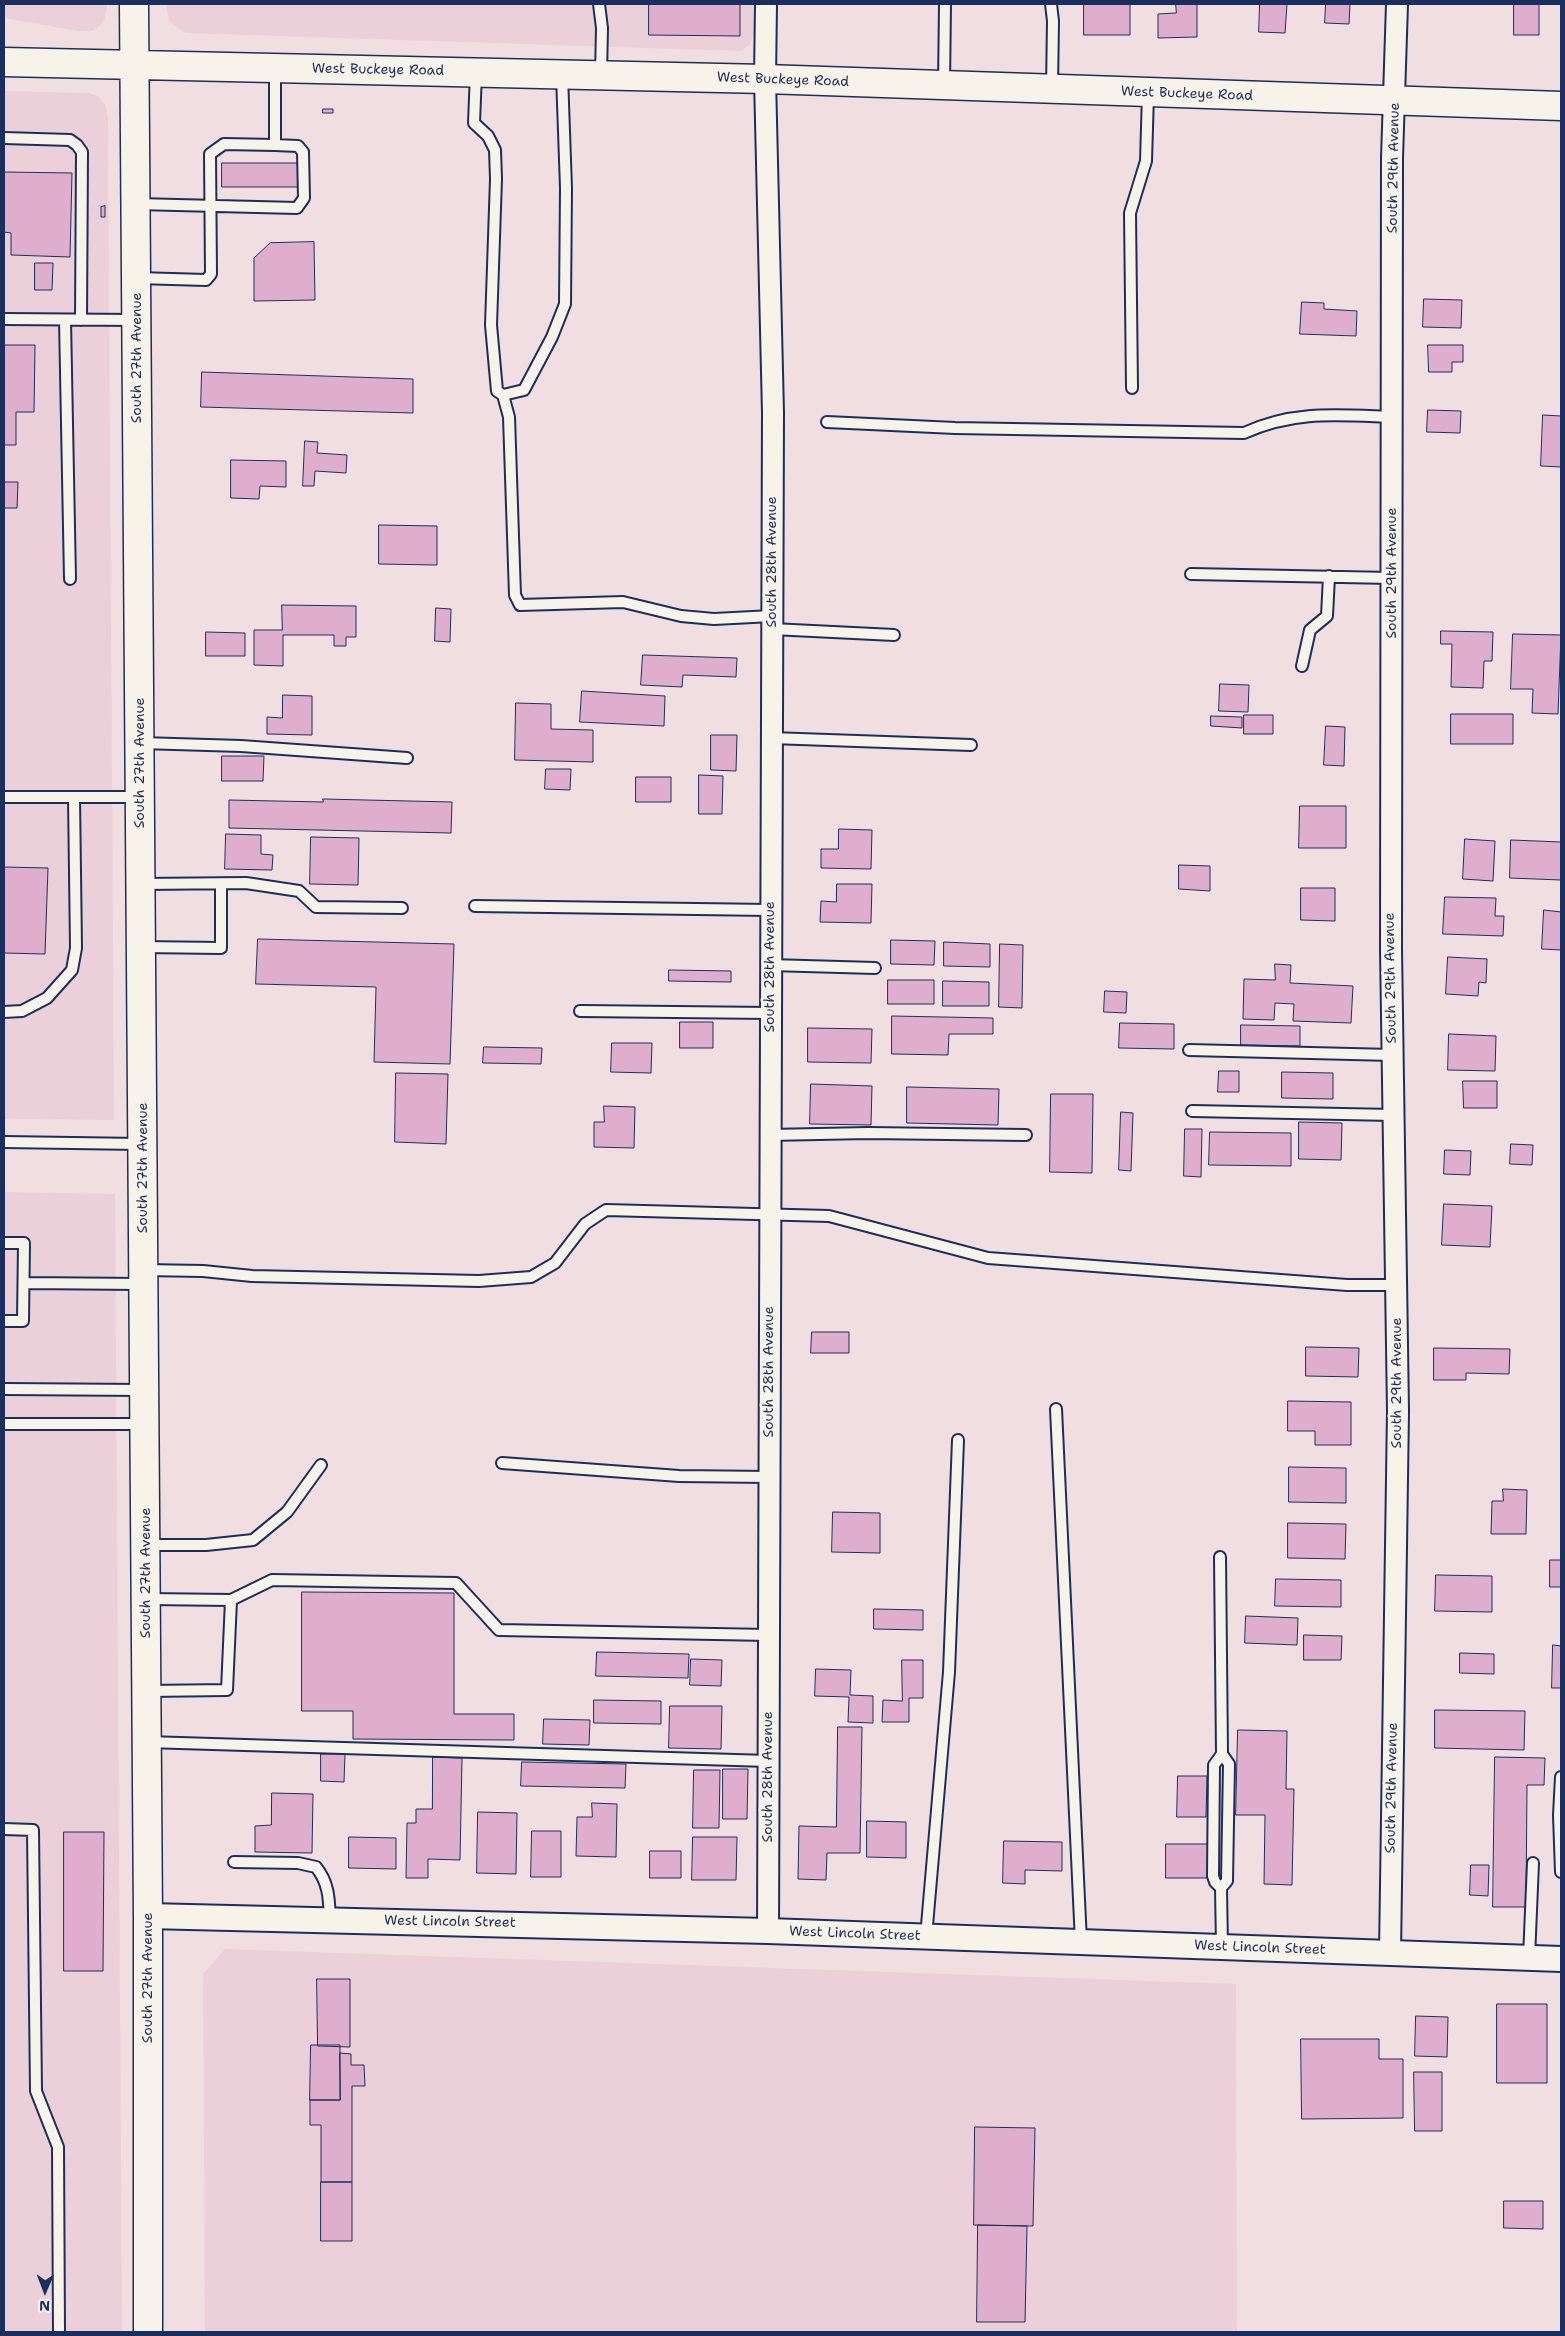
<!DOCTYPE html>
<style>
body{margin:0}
#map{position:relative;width:1565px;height:2336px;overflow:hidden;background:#f0dee0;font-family:"Shantell Sans",sans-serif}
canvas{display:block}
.frame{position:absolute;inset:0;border:5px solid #1b2f5e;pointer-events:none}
.north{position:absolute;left:20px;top:2266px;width:50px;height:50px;-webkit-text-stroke:4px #f7f3e8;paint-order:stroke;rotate:181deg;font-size:14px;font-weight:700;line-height:20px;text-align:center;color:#1b2f5e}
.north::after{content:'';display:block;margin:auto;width:18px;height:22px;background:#1b2f5e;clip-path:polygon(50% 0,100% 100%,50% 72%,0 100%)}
</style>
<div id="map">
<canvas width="1565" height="2336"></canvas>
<div class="frame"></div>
<div class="north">N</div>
</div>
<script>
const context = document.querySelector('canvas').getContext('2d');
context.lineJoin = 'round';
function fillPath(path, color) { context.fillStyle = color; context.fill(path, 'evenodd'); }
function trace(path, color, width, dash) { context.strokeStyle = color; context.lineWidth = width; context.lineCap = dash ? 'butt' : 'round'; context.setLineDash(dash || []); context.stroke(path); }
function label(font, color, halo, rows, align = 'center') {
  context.font = font + ' "Shantell Sans",sans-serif'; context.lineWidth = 5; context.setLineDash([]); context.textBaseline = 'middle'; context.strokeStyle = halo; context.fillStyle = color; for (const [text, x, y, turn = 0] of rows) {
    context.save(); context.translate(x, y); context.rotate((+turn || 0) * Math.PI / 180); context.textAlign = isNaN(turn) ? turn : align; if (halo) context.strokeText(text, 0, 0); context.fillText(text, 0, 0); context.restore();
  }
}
const built = new Path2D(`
 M4,4H107V10L104,20L99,26L91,31H78L4,18Z
 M166,4H753L754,32L750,44L741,51L185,33L169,21Z
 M4,91L89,93L99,97L105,105L108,117L114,1120L4,1119Z
 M4,1192L115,1194L122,2332H4Z
 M225,1949L1236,1984L1237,2332H205L203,1974Z`);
const building = new Path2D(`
 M649,4H740V36L649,35Z
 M1084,4H1130V35H1084Z
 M1176,4H1197V37L1158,38V14L1176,13Z
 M1260,4H1287L1285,33L1259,32Z
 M1326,4H1350L1349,24L1325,23Z
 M1514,4H1539V35H1514Z
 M323,109H333V113H323Z
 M222,163H299L298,187H222Z
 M4,172L72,173L70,257L11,255V233L4,232Z
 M105,206V217H101V207Z
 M314,242L315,300L254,301V258L270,243Z
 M35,263H53L52,290H35Z
 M1424,299L1462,300L1461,328L1423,327Z
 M1302,302L1324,303V309L1357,311L1356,336L1300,334Z
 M4,345H35L34,412H16V445H4Z
 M1428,345H1463V362H1452V372H1429Z
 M202,372L413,379V413L201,407Z
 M1428,410L1461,411L1460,433L1427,432Z
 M1543,415L1561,416V467L1541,466Z
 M305,441L318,442L317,453L347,455L346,473L315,471L314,486H303Z
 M231,460L286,461V487L260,486L259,499L231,498Z
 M4,482H18L17,508H4Z
 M379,525L437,526V565L379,564Z
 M282,605L356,606V637H346V646H334V635H283V666L254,665V630H282Z
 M436,608L451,609L450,642L435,641Z
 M1441,631L1493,632L1492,661H1484L1483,688L1451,687L1452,644H1441Z
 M206,632L245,633V656H206Z
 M1513,634L1561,635L1558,714L1532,713L1533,689H1511Z
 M643,655L737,658L736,677L683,675L682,687L641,685Z
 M1220,684L1249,685L1248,712L1219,711Z
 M582,691L665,696L664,726L580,722Z
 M283,695L312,696V735L267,734V717L282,718Z
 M516,703L551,704V729L593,730V762L515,760Z
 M1451,714H1513V744H1451Z
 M1244,715H1273V734H1244Z
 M1211,716L1242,717V728L1211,726Z
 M1326,726L1345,727L1344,766L1324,765Z
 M711,735H737L736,771L711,770Z
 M222,756H264L263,781H222Z
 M546,769H571L570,790L545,789Z
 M699,775L723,776L722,814H699Z
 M636,777H671V802H636Z
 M323,799L452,802L451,833L229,828V800L323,802Z
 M1300,806H1346V848H1299Z
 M839,829L872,830L871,869L821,868V849H838Z
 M226,834L261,835V854L273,855L272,870L225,869Z
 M311,837L359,838L358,885L310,884Z
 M1465,839L1495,841L1493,881L1463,879Z
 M1511,840L1561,842V880L1510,878Z
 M1179,865L1210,866V891L1179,889Z
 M4,867L48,868L45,954L4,953Z
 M837,884H872L871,923L820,922L821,901L836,902Z
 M1301,888H1335V921L1301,920Z
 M1445,897L1496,898L1495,916H1504L1503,936L1443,934Z
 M1544,910L1561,912V950L1542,949Z
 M258,939L454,944L450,1064L374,1062L376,987L256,984Z
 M891,940L935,941L934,965L891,964Z
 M944,942L990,944V967L944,966Z
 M1000,944L1023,945L1022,1008L999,1007Z
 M1448,957L1487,959L1486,983L1479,982L1478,996L1446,994Z
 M1275,964L1291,965L1290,983L1353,986L1351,1023L1293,1021L1294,1004L1275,1003L1274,1020L1243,1019L1244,979L1275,980Z
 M669,970L731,971V982L669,981Z
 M888,980H934V1004H888Z
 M943,981L989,982V1006H943Z
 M1105,991L1127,992L1126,1013L1104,1012Z
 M892,1016L993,1018V1034H949L948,1055L892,1054Z
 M680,1022H713V1048H680Z
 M1120,1023L1174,1024V1049L1119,1048Z
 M1241,1025L1300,1026V1046L1241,1045Z
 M808,1028L872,1029L871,1063L808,1062Z
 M1449,1034L1496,1036L1495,1071L1448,1070Z
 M612,1043H652L651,1073L611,1072Z
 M484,1047L542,1048L541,1064L483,1063Z
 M1219,1071H1239V1092H1218Z
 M1282,1072L1333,1073V1099L1282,1098Z
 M396,1073L448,1074L446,1144L395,1142Z
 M1463,1081H1497V1108H1464Z
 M811,1084L872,1086L871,1125L810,1124Z
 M907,1087L999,1089L998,1125L907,1123Z
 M1051,1094H1093L1092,1173L1050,1172Z
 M604,1106L635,1107L634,1148L594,1147V1122H604Z
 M1121,1112L1133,1113L1131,1171L1119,1170Z
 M1299,1122L1342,1123L1341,1160L1299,1159Z
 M1185,1129H1202L1201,1177L1184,1176Z
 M1210,1132L1291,1133V1166L1209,1165Z
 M1511,1144L1533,1145L1532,1165L1510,1164Z
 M1445,1150L1471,1151L1470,1175L1444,1174Z
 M1444,1204L1492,1206L1490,1247L1442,1245Z
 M812,1332H849V1353H811Z
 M1306,1347L1359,1348L1358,1377L1306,1376Z
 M1434,1348L1510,1349L1509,1374L1466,1373V1380H1434Z
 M1288,1401L1351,1402V1445H1315V1431H1288Z
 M1289,1467L1346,1468V1503L1289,1502Z
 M1503,1489L1527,1490L1526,1534H1491L1492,1501H1503Z
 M833,1512L880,1513V1553L832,1552Z
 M1288,1523L1346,1524L1345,1559L1288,1558Z
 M1550,1560H1561V1587H1550Z
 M1436,1575L1492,1576V1612L1435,1611Z
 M1276,1579L1341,1580V1607L1275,1606Z
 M302,1592L454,1593V1714H514V1740L353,1739V1711H302Z
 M874,1609L923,1610V1630L874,1629Z
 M1246,1616L1298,1618L1297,1645L1245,1643Z
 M1304,1635L1342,1636L1341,1660H1304Z
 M1553,1645L1561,1646V1688H1552Z
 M597,1652L689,1654L688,1678L596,1676Z
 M1460,1653L1494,1654V1674L1460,1673Z
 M691,1659L722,1660L721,1686L690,1685Z
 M902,1660H923V1698H909V1722H882L883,1700L902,1701Z
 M816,1669L851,1670L850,1695L873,1696V1723L848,1722L849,1697L815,1696Z
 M594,1700L661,1701V1724L594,1723Z
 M670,1706H722L721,1749L669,1748Z
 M1435,1710L1525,1711L1524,1750L1435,1748Z
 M544,1719L590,1720L589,1745L543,1744Z
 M838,1727H862L860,1853H827L826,1880L798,1879L799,1826L836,1827Z
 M1238,1730L1287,1731L1286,1789H1294L1292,1885L1264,1884L1265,1815H1236Z
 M321,1754H345L344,1782L321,1781Z
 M433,1757L462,1758L460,1860L428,1859V1878H406L407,1823H416V1809H432Z
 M1495,1757L1545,1758L1544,1785H1527L1526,1907H1493Z
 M522,1762L626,1764L625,1788L521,1786Z
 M723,1769H748L747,1819H723Z
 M694,1770H720L719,1828H693Z
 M1178,1776H1207L1206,1817H1177Z
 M272,1793L313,1794L312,1853L255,1852V1826L271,1825Z
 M592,1803L617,1804L616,1857L576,1856L577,1817H592Z
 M478,1812L517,1813L516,1874L477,1873Z
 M867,1821L906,1822V1858L867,1857Z
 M532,1831H561V1877H531Z
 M64,1832H104L103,1971H64Z
 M349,1837L396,1838V1869L349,1868Z
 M693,1837H737L736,1880H692Z
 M1004,1841L1062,1842V1871L1025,1870V1884L1003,1883Z
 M1166,1844H1208L1207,1878H1166Z
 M650,1851H681V1878H650Z
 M1471,1865H1489L1488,1896L1470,1895Z
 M317,1979H350V2047L318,2046Z
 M1497,2004H1547V2083H1497Z
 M1416,2016L1448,2017L1447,2057L1415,2056Z
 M1301,2039H1379V2059H1403V2118L1302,2119Z
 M311,2045H340V2100H310Z
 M340,2053L351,2054V2065H364L365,2086H352V2182H321V2125H310V2100H340Z
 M1414,2072H1442V2131H1415Z
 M975,2127L1035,2128L1033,2226L974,2225Z
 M321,2182H352V2241H321Z
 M1504,2201H1543V2229L1504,2228Z
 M978,2225L1027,2226L1025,2322H977Z`);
const service = new Path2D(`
 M599,4L602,28L601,74
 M1051,4L1053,21L1052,88
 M476,73L474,123L488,136L495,150L496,179L491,325L497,391L503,395L524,390L552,337L565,304L566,188L562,75
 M944,85L945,4
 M4,138L70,140L77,145L82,152L81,320
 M137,204L297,208L304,198L303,152L298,146L275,145V68
 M137,278L206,280L211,274L210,154L224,144L275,145
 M4,319L136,320
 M65,320L70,579
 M1132,388L1130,213L1146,161L1148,94
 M503,395L509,417L515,595L520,605L623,602L681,616L714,619L772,616
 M827,422L955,428L1244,433C1294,410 1338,415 1392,417
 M1191,574L1392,578
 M772,629L894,635
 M1302,666L1310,630L1327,616L1329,576
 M771,738L971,745
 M141,743L241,746L407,758
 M4,797H139
 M142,884L246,883L299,891L316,907L402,908
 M475,906L770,910
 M141,947L221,948V884
 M770,965L875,968
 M580,1011L770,1013
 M4,1012L22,1011L47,998L72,970L76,948L74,797
 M1189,1050L1392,1055
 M1192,1111L1393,1115
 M769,1135L868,1133L1026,1135
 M4,1142L140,1144
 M4,1243H24L23,1321H4
 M144,1270L203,1271L252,1276L479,1281L531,1277L555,1263L585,1224L606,1210L829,1216L988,1258L1347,1285H1396
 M24,1283L142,1284
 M4,1389L143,1390
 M1056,1409L1081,1942
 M4,1424H143
 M502,1463L679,1476L769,1477
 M147,1545H206L253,1540L287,1512L321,1465
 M1220,1557L1222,1754
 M147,1599L231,1600
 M147,1691L227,1690L231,1600L272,1580L456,1583L499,1630L769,1635
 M147,1742L768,1761
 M1561,1777L1559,1815L1561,1872
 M4,1829L33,1830L36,2091L58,2147L59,2332
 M234,1862L298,1863L316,1867C329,1883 329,1899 330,1919
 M1221,1888L1227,1881L1229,1764L1222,1754L1214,1765L1213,1876L1215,1882L1221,1888L1222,1947
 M926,1937L949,1672L958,1440
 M1529,1958L1533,1863`);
const minor = new Path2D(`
 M766,4L765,79L773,413L768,1931
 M1390,1953L1398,1411L1391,949L1392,158L1397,4`);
const tertiary = new Path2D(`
 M148,1916L768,1931L1561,1959`);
const secondary = new Path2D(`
 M134,4L148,1916V2332
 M4,62L765,79L1561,106`);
const streetNames = [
 ["West Buckeye Road",378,70,1],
 ["West Buckeye Road",783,80,2],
 ["West Buckeye Road",1187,94,2],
 ["South 29th Avenue",1394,168,-89],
 ["South 27th Avenue",137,358,-90],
 ["South 28th Avenue",772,562,-90],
 ["South 29th Avenue",1392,573,-90],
 ["South 27th Avenue",140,763,-90],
 ["South 28th Avenue",770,967,-90],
 ["South 29th Avenue",1391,978,-91],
 ["South 27th Avenue",143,1168,-90],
 ["South 28th Avenue",769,1372,-90],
 ["South 29th Avenue",1397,1383,-90],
 ["South 27th Avenue",146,1573,-90],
 ["South 28th Avenue",768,1777,-90],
 ["South 29th Avenue",1392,1788,-89],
 ["West Lincoln Street",450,1922,1],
 ["West Lincoln Street",855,1934,2],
 ["West Lincoln Street",1260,1948,2],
 ["South 27th Avenue",148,1978,-90]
];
fillPath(built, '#ebd0da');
fillPath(building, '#dfaecd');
trace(building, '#1b2f5e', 1);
trace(service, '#1b2f5e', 14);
trace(minor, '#1b2f5e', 24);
trace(tertiary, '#1b2f5e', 28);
trace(secondary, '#1b2f5e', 31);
trace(service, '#f7f3e8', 10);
trace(minor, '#f7f3e8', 20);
trace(tertiary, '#f7f3e8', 24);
trace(secondary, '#f7f3e8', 28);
label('14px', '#1b2f5e', '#f7f3e8', streetNames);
</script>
